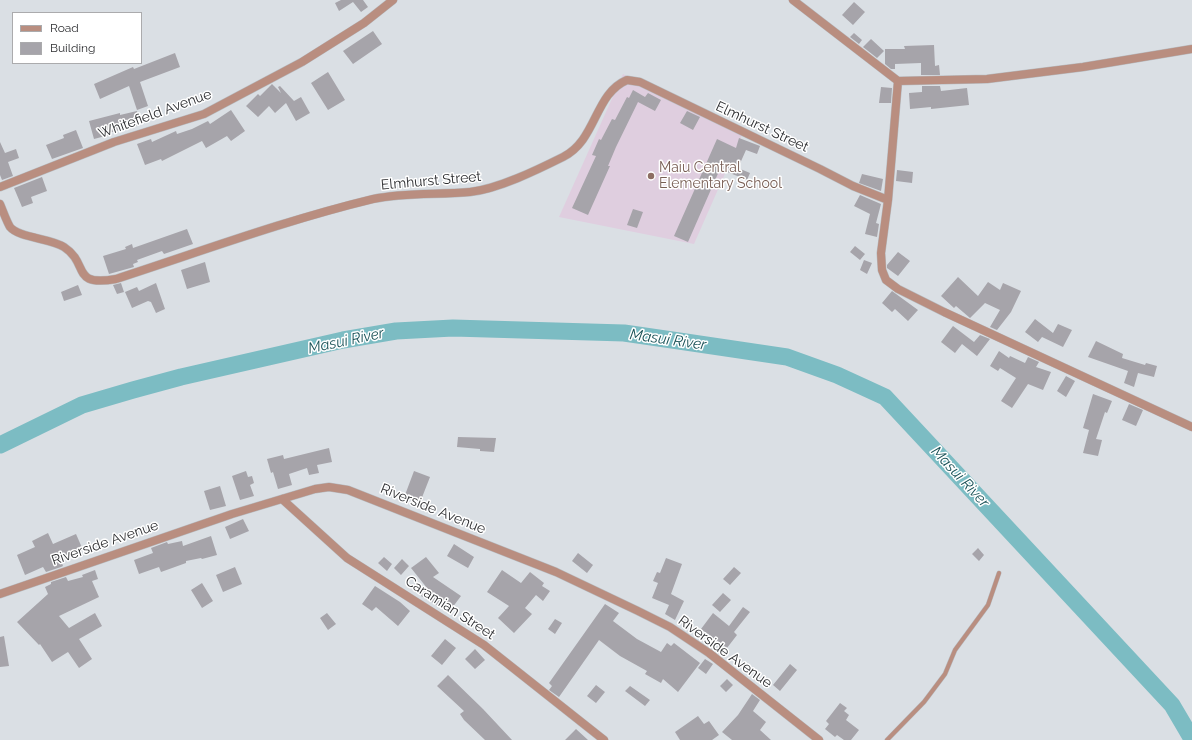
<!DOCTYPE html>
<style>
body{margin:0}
#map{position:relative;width:1192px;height:740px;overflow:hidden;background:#dadfe4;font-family:Raleway,sans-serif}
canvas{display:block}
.legend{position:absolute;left:12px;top:12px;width:130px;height:52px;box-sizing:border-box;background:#fff;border:1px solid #ababad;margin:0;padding:5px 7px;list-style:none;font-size:12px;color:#2d2e31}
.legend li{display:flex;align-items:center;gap:8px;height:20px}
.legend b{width:20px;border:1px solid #ababad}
</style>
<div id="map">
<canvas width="1192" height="740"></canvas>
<ul class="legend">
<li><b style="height:5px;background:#b98e80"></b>Road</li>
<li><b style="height:11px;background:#a6a4aa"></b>Building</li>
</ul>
</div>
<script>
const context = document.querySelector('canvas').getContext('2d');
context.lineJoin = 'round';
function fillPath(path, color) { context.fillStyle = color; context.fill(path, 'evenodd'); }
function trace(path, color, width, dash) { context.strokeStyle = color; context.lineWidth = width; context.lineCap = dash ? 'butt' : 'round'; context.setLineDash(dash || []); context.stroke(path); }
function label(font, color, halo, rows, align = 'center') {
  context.font = font + ' Raleway,sans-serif'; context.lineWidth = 3; context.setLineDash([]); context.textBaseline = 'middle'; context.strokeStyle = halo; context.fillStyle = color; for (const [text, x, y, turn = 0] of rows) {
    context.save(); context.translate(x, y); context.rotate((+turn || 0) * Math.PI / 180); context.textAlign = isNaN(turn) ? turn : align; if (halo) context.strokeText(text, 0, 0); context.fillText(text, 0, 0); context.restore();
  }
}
const education = new Path2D(`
 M623,74L742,135L694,244L559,217Z`);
const river = new Path2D(`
 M0,445L82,405L133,390L181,377L343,340L396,331L453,328L624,333L679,341L787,357L837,375L885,397L1172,705L1192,739`);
const building = new Path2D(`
 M341,0H363L368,7L361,12L353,2L339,11L335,3Z
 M854,2L865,12L853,25L842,15Z
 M373,31L382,44L353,64L343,51Z
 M854,33L862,40L859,44L850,37Z
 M871,39L884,51L877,58L863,47Z
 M934,45L935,66L939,65L940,75H921V63L895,64V69H891L885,64V49H905L904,46Z
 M175,53L180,67L140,82L148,106L137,110L129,86L100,99L94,84L133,67L134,69Z
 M328,72L345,100L328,110L311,83Z
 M272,84L281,93L278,87L280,86L294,101L301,97L310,113L296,121L286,103L275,113L269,106L258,117L246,106L258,94L260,96Z
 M922,86H940L941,91L967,88L969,105L931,109V107L910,109L909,93L922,92Z
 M881,87L892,88L891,103H879Z
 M633,90L645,97L648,93L661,100L655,111L638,102L616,147L608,166H610L588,215L572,208L596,156L592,155L599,139L601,140L612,119L615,120L627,97L629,98Z
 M231,110L245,131L231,141L227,136L206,148L202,141L162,161L161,159L145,165L137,144L151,139L152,142L176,131L177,134L192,129L208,121L210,124Z
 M137,111L140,125L108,133L109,135L94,139L89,121L120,113V115Z
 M687,111L700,117L693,130L680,123Z
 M76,130L83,148L52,159L46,145L64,138L63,135Z
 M739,138L760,146L757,154L746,150L738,168L750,173L747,180L720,169L688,242L674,236L717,139L736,148Z
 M0,142L5,153L16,149L19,158L8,162L13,176L2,180L0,175Z
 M897,170L913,172L912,183L896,181Z
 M862,174L883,179L881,191L859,183Z
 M42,177L47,191L31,197L33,203L22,207L14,188Z
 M860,195L881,204L876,223L879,224L877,237L865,234L870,214L854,206Z
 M633,209L643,212L637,228L627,225Z
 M187,229L193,244L164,254L162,251L137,260L138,262L133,264L134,267L109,274L103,256L126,249L125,247L132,244L133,248Z
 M855,246L865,254L860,260L850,252Z
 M898,252L910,261L898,276L887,268V265Z
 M864,260L872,263L867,274L860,270Z
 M205,262L210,282L187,289L181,270Z
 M958,277L978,296L988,282L1000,290L1003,283L1021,291L1011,312L997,330L990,327L1000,310L985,303L970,318L956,306L954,308L941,296Z
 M121,283L124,292L117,294L113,285Z
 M156,283L165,309L156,313L151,302L148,301L132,308L125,292L137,287L139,291Z
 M78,285L82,295L64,301L61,292Z
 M892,291L918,310L908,321L895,309L892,312L882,303Z
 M1035,319L1053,333L1058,324L1072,330L1063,347L1042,337L1038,342L1025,332Z
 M953,326L974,342L980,335L990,339L977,356L962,344L955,353L941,342Z
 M1096,341L1123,354L1122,358L1145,365L1146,363L1157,366L1154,377L1138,373L1134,387L1124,383L1128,371L1088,357Z
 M999,351L1009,358L1010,356L1025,363L1028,357L1039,362L1036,367L1051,372L1043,390L1028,384L1012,408L1001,401L1016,378L1000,368L998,371L990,366Z
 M1066,376L1075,381L1066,397L1057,391Z
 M1093,394L1112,401L1107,413L1105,412L1096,439L1102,440L1098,456L1083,453L1089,430L1083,428Z
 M1129,404L1143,410L1136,426L1122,420Z
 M458,437L496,438L494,452L480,451V449L457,447Z
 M329,448L332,462L317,465L319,473L309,475L307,468L289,474L292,485L278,489L273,472L271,473L267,459L283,455L284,459Z
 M246,471L248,477L252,476L254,483L250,485L254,496L240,500L232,476Z
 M414,471L430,477L421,500L405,495Z
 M220,486L226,506L210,510L204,491Z
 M243,519L249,531L230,539L225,527Z
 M48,533L53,544L76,534L83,550L61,560L63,566L61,567L46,572L43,567L25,575L17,555L35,547L32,541Z
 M211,536L217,555L202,559L201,558L186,561V563L161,572L159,567L139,574L134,560L153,553L151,548L167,542L168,544L182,541L183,546Z
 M454,544L474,557L468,568L447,556Z
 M978,548L984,555L979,561L972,554Z
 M578,553L593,565L587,573L572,561Z
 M384,557L392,564L387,571L378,563Z
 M426,557L439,573L433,577L461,596L449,612L421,596L427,588L411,568Z
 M666,558L682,564L671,594L684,601L675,620L665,614L669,605L652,598L658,583L653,581L657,572L660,573Z
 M402,559L409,566L401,575L394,568Z
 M235,567L242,584L223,592L216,575Z
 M734,567L741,573L730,585L723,579Z
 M95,570L98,579L92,581L99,597L59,616L69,628L95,613L102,626L79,639L92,659L79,668L68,652L52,662L40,644L39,645L17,622L48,594L45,587L51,584V582L66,577L68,581L83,577L82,575Z
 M502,570L521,583L530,572L544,583L542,586L550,591L543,601L536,595L525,608L532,614L514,633L498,618L509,606L487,592Z
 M202,583L213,601L202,608L191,590Z
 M375,586L400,602L410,611L398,626L376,607L372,611L362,604Z
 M723,593L731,600L720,612L712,605Z
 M605,604L619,613L613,621L637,639L661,652L667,643L671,646L674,643L700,663L678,692L663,679L661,683L645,674L647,671L620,656L599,640L559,697L549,690L552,686L549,683Z
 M743,607L750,612L734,632L737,635L727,648L701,629L713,613L729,626Z
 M327,613L336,624L328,630L320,618Z
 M555,619L562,623L555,634L548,629Z
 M4,636L9,666L0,667V637Z
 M445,639L456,648L442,665L431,656Z
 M475,649L485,660L475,669L465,659Z
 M705,659L713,664L706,674L698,668Z
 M790,664L797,670L780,691L773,685Z
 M448,675L483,709L512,740H485L464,720L460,714L464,711L437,686Z
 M727,679L733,685L726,692L720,686Z
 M596,685L605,692L596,703L587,696Z
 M630,686L650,700L645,706L625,691Z
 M752,694L760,700L753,711L766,722L760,730L771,740H732L722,732L738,715Z
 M840,703L847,708L844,711L849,715L846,720L859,730L851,740H844L837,735L835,737L825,729L829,724L826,721Z
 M698,716L704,724L709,721L719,735L712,740H680L675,732Z
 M576,729L588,740H565Z`);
const lane = new Path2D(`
 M887,740L924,702L945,674L955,650L988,605L999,573`);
const street = new Path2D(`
 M793,0L898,81L987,79L1083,67L1192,49
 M898,81L888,200L881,253L882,270L886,280L898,289L944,312L1192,427
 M0,187L114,142L204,114L302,62L364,23L393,0
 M0,204C3,211 6,220 10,227C19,238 50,238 64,247C90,264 70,287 116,279C202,251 286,220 373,199C405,192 437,195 470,192C498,189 537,170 563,157C597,140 594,94 627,80L640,82L820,169L853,186L888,200
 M282,499L347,558L484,645L604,740
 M0,594L232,514L315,489L329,487L348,490L556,572L638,611L670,627L709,653L819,740`);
const markers = [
 [651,176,4,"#8d6e63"]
];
const streetNames = [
 ["Whitefield Avenue",155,114,-20],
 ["Elmhurst Street",762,127,25],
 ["Elmhurst Street",431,181,-5],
 ["Riverside Avenue",433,509,22],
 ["Riverside Avenue",105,543,-19],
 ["Caramian Street",450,608,33],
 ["Riverside Avenue",725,652,36]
];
const educationNames = [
 ["Maiu Central",659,168],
 ["Elementary School",659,184]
];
const waterNames = [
 ["Masui River",668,340,8],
 ["Masui River",346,341,-12],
 ["Masui River",960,477,47]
];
fillPath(education, '#dfcedf');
trace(river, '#7cbcc3', 17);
fillPath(building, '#a6a4aa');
trace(lane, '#b7bcc0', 5);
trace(street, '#b7bcc0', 9);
trace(lane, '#b98e80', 4);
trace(street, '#b98e80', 8);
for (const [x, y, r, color] of markers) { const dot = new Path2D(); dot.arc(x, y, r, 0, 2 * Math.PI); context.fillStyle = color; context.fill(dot); trace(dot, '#fff', 1.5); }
label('14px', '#2d2e31', '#fff', streetNames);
label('14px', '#785e54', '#fff', educationNames, 'left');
label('italic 15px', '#195156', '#fff', waterNames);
</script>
